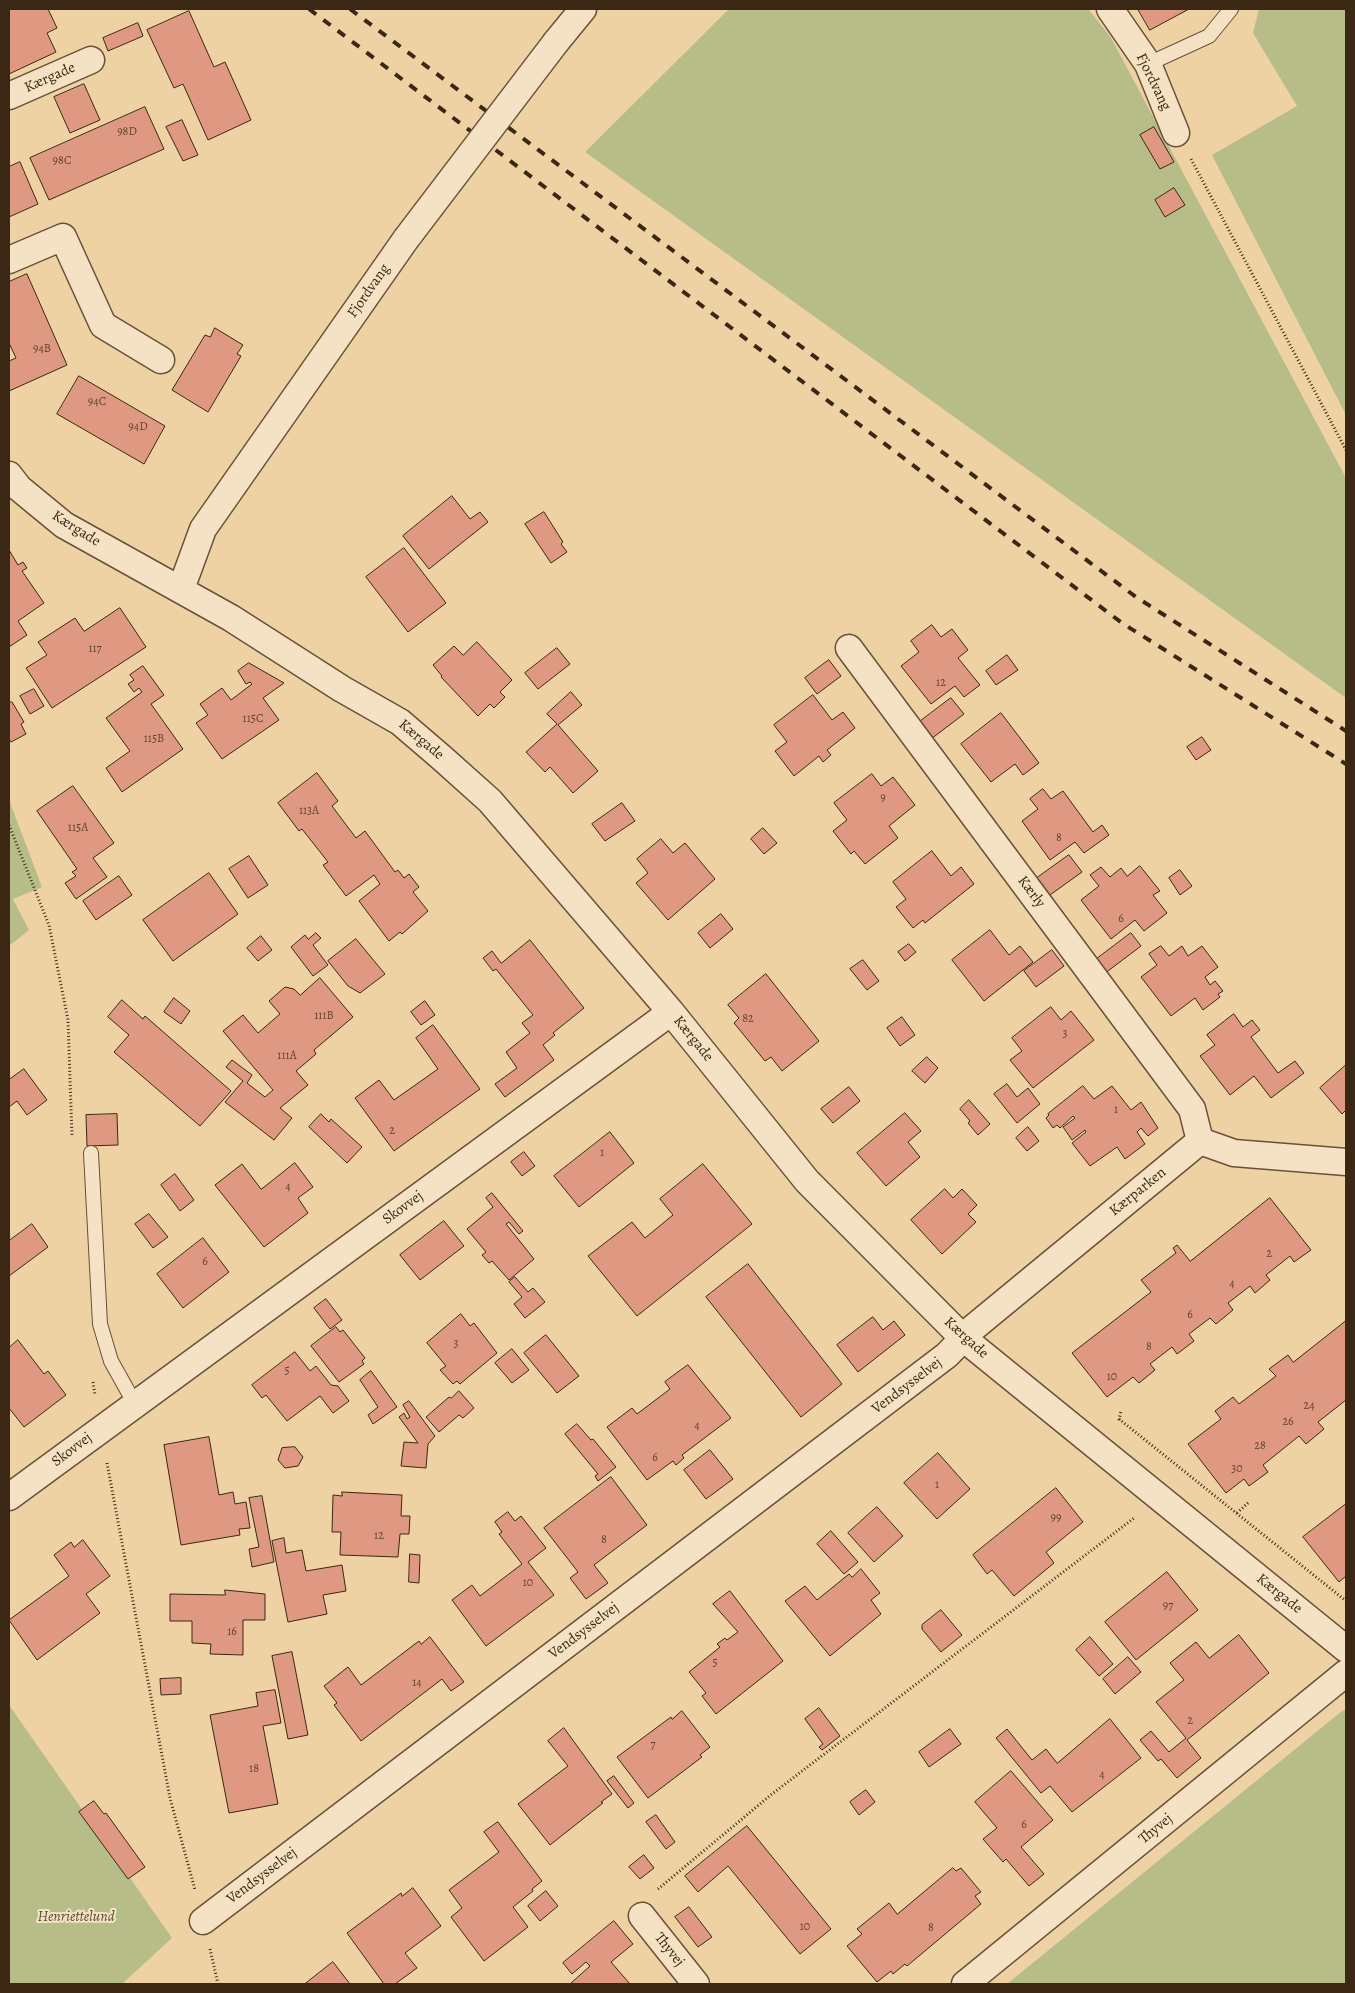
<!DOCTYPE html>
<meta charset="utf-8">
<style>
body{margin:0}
#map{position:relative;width:1355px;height:1993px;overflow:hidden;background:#efd2a4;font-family:Alegreya,serif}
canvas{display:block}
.frame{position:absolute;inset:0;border:10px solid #3a2815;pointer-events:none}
</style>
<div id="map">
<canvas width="1355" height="1993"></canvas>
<div class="frame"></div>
</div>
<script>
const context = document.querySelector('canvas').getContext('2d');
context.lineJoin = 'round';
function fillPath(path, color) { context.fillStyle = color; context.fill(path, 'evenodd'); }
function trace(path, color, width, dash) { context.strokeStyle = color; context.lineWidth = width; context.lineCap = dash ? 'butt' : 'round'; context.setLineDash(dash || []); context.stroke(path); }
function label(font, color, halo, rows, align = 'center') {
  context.font = font + ' Alegreya,serif'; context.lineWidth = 4; context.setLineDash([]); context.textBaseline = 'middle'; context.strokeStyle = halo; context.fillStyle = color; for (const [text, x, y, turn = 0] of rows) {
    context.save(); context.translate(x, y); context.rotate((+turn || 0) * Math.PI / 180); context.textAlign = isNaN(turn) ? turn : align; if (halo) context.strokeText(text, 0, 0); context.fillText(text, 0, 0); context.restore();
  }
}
const green = new Path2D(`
 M729,9H1088L1110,36L1346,478V698L585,152Z
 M1259,9H1346V415L1212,155L1297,106L1253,33Z
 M9,800L42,887L13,899L29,930L9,946Z
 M9,1705L172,1938L122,1984H9Z
 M1346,1710V1984H1007L1342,1711Z`);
const building = new Path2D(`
 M9,9H48L57,28L47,33L56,52L9,74Z
 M1138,9H1189L1150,30Z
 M189,11L214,67L225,62L251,120L208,140L183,84L174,88L147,30Z
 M138,23L143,36L108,51L103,38Z
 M84,84L100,120L70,133L54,97Z
 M145,107L164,149L49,200L30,158Z
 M182,120L198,155L183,161L166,127Z
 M1154,127L1174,162L1160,169L1140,135Z
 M20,162L38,204L9,217V167Z
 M1174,188L1185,205L1165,217L1155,200Z
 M27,274L67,365L9,391V361L16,358L9,343V282Z
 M215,328L243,345L237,354L241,356L208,412L172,390L205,335L210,337Z
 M79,376L165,426L144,464L57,414Z
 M452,496L470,519L480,512L488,522L429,569L403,536Z
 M544,512L563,542L561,544L567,552L551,563L525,524Z
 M404,548L446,603L408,632L366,577Z
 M9,550L18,565L23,562L27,568L22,571L44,603L18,621L27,635L9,647Z
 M120,608L146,647L52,708L26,668L47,655L38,642L75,618L84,631Z
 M932,625L941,637L952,629L968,650L958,658L980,685L964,697L955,686L931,704L901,666L919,652L911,641Z
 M477,642L512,680L500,692L505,697L494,708L490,704L478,716L441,677L442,676L433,665L454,646L463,655Z
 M557,648L570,664L538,689L525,673Z
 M1007,655L1018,670L996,685L986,671Z
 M829,660L841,676L817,694L805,678Z
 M249,663L284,683L263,698L279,720L222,759L196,723L208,715L200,704L222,688L231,700L252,684L250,682L246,684L238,671Z
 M143,666L164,695L151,704L183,749L122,792L106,768L130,751L106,718L142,692L139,688L134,692L128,684L134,680L130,675Z
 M34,689L44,706L30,714L20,696Z
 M571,692L582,705L558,725L598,771L573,793L550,767L545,772L526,752L557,724L547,714Z
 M813,695L832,720L843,712L855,728L827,750L831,755L823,762L819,756L794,776L775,751L787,742L774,725Z
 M951,698L964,714L931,739L918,723Z
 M12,702L24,722L21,724L26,734L11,742L9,739V703Z
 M1001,713L1039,763L1023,775L1015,764L991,782L961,744Z
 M1202,737L1211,750L1196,760L1187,747Z
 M317,773L338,801L332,806L356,838L365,831L395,872L398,870L404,878L409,874L419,887L413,892L428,911L402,934L400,932L389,941L359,901L380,884L374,875L346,896L323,865L328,862L302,829L299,831L278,803Z
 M872,774L881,786L893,777L915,805L889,826L898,838L865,864L854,851L851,854L833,831L847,820L834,803Z
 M73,786L114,843L93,858L107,877L76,899L65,883L76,876L72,872L77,869L37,811Z
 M1043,789L1051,799L1063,791L1093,832L1102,825L1109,835L1084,853L1075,842L1050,860L1022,821L1038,809L1030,799Z
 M622,803L635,821L605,841L592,824Z
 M763,828L777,843L764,854L751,839Z
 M661,839L673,853L685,843L715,879L668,920L636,883L648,873L637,859Z
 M932,851L951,876L961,867L974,884L925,923L923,920L913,928L896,907L906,899L893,882Z
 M1069,855L1082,872L1050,895L1037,878Z
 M249,856L268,885L248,898L229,869Z
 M1140,866L1160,891L1153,895L1167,913L1144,931L1135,920L1111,939L1081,900L1099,886L1090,875L1101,867L1110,877L1121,868L1127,876Z
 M1180,870L1192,886L1180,895L1169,878Z
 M209,873L238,914L173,961L143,920Z
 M119,876L132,895L96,920L83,901Z
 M721,914L733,929L710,948L698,933Z
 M990,930L1009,955L1020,946L1033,962L984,1001L952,960Z
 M316,933L321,938L313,945L328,965L313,976L291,947L305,935L308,939Z
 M1131,933L1141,946L1104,974L1094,961Z
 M261,936L272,950L258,961L247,948Z
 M356,939L385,974L360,993L348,986L328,961Z
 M530,940L584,1008L553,1033L555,1035L543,1045L554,1060L505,1097L495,1084L517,1068L506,1052L530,1033L522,1023L533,1015L496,969L493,971L483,958L492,951L501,963Z
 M909,944L916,952L905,961L898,952Z
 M1161,946L1169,956L1182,946L1188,956L1202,946L1218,967L1205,977L1210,985L1215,981L1223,991L1218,994L1220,997L1203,1010L1195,998L1171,1016L1141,977L1157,965L1149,954Z
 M1052,950L1064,966L1036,987L1024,971Z
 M863,960L879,981L867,990L850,969Z
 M766,974L819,1041L782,1071L771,1057L765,1061L734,1023L739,1018L728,1005Z
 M320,978L353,1017L314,1050L316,1054L296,1071L308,1085L280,1108L292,1118L274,1140L225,1102L243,1081L226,1067L232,1060L252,1075L247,1083L265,1097L273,1090L223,1031L243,1015L258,1033L280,1014L269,1001L285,987L294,989L300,995Z
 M174,998L190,1011L181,1024L164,1012Z
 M122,1000L143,1019L145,1016L231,1091L200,1126L114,1052L129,1035L108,1017Z
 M425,1001L435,1015L421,1025L411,1012Z
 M1051,1007L1061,1020L1071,1011L1094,1040L1033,1088L1010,1060L1022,1051L1012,1038Z
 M1234,1014L1243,1027L1252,1020L1260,1030L1251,1037L1278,1073L1295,1061L1304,1073L1271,1098L1254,1076L1230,1095L1200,1056L1215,1045L1207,1035Z
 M902,1017L915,1035L900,1046L887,1028Z
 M433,1025L480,1089L394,1151L355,1098L379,1080L394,1100L438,1069L416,1038Z
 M927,1057L938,1068L925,1083L912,1071Z
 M1346,1065V1110L1342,1114L1320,1088Z
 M24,1069L47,1100L27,1115L17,1101L9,1107V1080Z
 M1007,1084L1017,1097L1028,1088L1040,1104L1017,1123L994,1094Z
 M1083,1086L1094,1099L1112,1086L1131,1110L1141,1102L1158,1128L1148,1136L1141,1128L1137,1132L1145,1144L1125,1159L1117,1147L1090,1166L1072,1143L1086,1132L1085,1130L1072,1140L1063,1127L1075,1118L1073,1116L1060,1128L1057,1125L1053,1128L1046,1118L1049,1115L1048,1114Z
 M849,1087L860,1101L833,1123L821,1109Z
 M969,1100L990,1124L978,1135L968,1123L970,1121L960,1109Z
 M905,1113L921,1131L908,1142L920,1157L886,1186L857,1153Z
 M117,1114L118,1145L87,1146L86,1115Z
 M321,1114L329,1122L331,1119L362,1147L347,1163L309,1127Z
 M1028,1127L1039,1141L1027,1151L1016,1138Z
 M610,1132L634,1163L579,1207L554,1176Z
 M524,1152L535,1166L522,1176L511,1162Z
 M295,1163L313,1187L298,1198L308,1213L264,1247L215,1185L242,1164L261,1189Z
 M703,1164L752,1224L637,1316L588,1256L632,1222L645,1238L673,1215L660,1199Z
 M175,1174L194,1200L180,1211L161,1185Z
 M945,1189L953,1198L962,1189L977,1205L968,1214L976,1222L942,1254L911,1220Z
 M492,1193L523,1231L519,1234L509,1222L506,1224L534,1259L509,1280L492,1261L489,1263L482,1255L486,1252L467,1229L493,1207L486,1198Z
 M1270,1198L1311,1250L1294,1262L1290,1256L1266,1275L1270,1280L1255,1293L1250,1286L1228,1303L1233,1310L1216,1324L1210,1318L1189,1334L1194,1341L1177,1354L1172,1347L1150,1364L1155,1370L1139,1383L1133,1377L1107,1397L1072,1353L1151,1292L1141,1280L1176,1253L1173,1248L1177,1245L1190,1261Z
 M149,1214L168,1237L153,1248L135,1224Z
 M444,1221L464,1246L420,1280L400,1255Z
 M32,1224L48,1247L9,1276V1241Z
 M203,1238L229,1272L183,1308L157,1274Z
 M748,1264L842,1384L801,1417L706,1297Z
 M515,1277L528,1292L533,1288L545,1302L525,1318L514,1304L522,1297L509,1282Z
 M326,1299L342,1320L330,1329L314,1308Z
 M461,1314L470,1326L474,1323L497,1353L460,1384L457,1381L453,1384L440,1370L446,1366L427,1343Z
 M873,1317L883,1330L894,1321L905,1335L858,1372L837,1345Z
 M1346,1321V1400L1318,1422L1324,1429L1306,1444L1299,1436L1263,1465L1268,1472L1249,1486L1244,1479L1226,1493L1188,1444L1221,1419L1215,1411L1233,1397L1239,1404L1276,1376L1269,1369L1288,1355L1293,1362Z
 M336,1327L340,1332L343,1330L365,1358L362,1361L364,1364L339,1382L311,1346Z
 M546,1335L579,1376L557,1393L524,1353Z
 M18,1340L44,1374L48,1371L66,1395L24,1427L9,1408V1348Z
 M512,1349L529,1370L512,1383L495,1363Z
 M295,1352L310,1371L316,1366L331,1385L338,1386L349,1401L333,1413L320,1396L287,1421L266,1395L262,1398L252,1385Z
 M688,1365L731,1418L682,1455L684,1458L676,1465L673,1461L647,1480L607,1427L632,1408L637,1414L670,1389L665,1382Z
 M371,1371L397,1407L373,1424L368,1415L378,1407L360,1380Z
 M459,1391L474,1408L463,1418L459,1415L439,1432L426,1417L449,1397L451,1398Z
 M409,1401L435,1436L428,1444L426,1468L401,1466L404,1442L418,1443L399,1417L404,1413L407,1419L410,1417L403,1405Z
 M577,1424L591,1440L593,1439L616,1467L598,1481L595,1476L598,1474L565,1434Z
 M209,1437L219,1495L233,1492L235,1504L246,1502L250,1528L239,1529L240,1535L181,1545L164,1445Z
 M295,1447L303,1457L298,1466L285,1468L278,1460L282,1448Z
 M710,1450L733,1479L706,1499L684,1470Z
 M938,1453L970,1489L937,1519L904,1483Z
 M611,1477L647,1525L594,1565L608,1583L586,1599L570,1578L578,1572L544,1528Z
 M1056,1488L1083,1522L1046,1552L1054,1563L1014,1596L992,1570L987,1574L973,1555Z
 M342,1492L402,1495L401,1516H410L409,1534H400L398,1557L340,1555L341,1532H332L333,1495L342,1496Z
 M262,1496L274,1562L252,1567L249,1549L259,1547L249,1498Z
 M1346,1504V1576L1339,1582L1303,1537Z
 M877,1507L903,1536L874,1562L848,1533Z
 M508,1512L515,1521L521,1516L546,1548L528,1562L554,1595L486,1646L452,1600L472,1585L480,1596L522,1564L499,1534L502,1532L495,1522Z
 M831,1531L858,1562L844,1574L817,1544Z
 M284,1538L286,1553L302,1550L306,1571L342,1565L346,1591L323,1595L327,1614L288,1622L272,1541Z
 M83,1540L110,1576L86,1594L100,1613L37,1660L9,1620L69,1576L54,1555L71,1542L74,1547Z
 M410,1554L420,1555L419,1583L409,1582Z
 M861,1569L880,1593L871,1600L881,1614L830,1656L785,1601L805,1586L817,1600L849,1574L852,1577Z
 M1167,1572L1198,1610L1136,1660L1105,1622Z
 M225,1590L265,1594V1620H243V1655L210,1654L211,1644L192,1643V1621H170V1594L225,1595Z
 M730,1591L783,1661L716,1714L702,1696L706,1693L689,1672L720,1647L717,1644L725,1638L727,1640L738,1632L713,1604Z
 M941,1610L962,1635L941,1652L922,1629V1625Z
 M1239,1635L1269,1673L1187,1740L1201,1758L1177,1778L1161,1759L1158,1761L1140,1740L1151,1731L1169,1752L1186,1738L1156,1702L1184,1680L1170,1663L1196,1642L1209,1658Z
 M430,1637L464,1682L451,1691L442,1679L361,1741L334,1705L337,1703L324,1686L348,1667L361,1685L419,1641L421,1644Z
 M1090,1637L1113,1664L1099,1676L1076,1650Z
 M292,1652L308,1735L288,1739L272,1656Z
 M1128,1657L1141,1672L1115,1694L1103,1679Z
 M181,1678V1694L161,1695L160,1679Z
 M275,1690L281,1723L263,1726L278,1804L229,1813L210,1715L258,1706L256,1693Z
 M819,1708L840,1736L822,1750L819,1747L823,1744L805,1719Z
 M682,1711L710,1747L700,1755L702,1757L648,1798L617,1757L671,1717L672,1719Z
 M1110,1719L1141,1758L1072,1812L1050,1786L1041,1793L996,1738L1007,1729L1032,1760L1046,1749L1057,1763Z
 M564,1728L612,1794L601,1802L603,1803L550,1845L518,1804L568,1766L548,1741Z
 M950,1729L961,1744L929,1767L919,1752Z
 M1011,1771L1053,1820L1021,1847L1044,1874L1029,1886L1006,1859L1003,1862L983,1839L997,1828L975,1802Z
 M614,1776L634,1803L628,1808L607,1781Z
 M866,1790L875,1802L859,1815L850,1802Z
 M94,1801L104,1814L106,1813L145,1867L128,1879L79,1812Z
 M656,1815L675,1842L666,1849L646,1822Z
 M498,1822L542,1881L532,1889L533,1891L513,1907L528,1927L484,1961L451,1917L462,1908L449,1890L499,1852L484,1832Z
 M747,1826L831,1929L800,1954L728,1866L698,1892L685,1876Z
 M644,1855L654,1868L640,1879L629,1867Z
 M953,1868L956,1871L961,1868L981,1892L975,1896L981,1904L907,1966L905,1964L893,1974L891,1971L877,1982L847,1946L862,1934L857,1929L889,1903L897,1914Z
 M413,1888L441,1926L405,1953L417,1968L395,1984H384L347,1933L401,1893L402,1896Z
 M546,1891L558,1906L540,1921L528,1906Z
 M689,1907L712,1937L698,1947L675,1917Z
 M614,1921L633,1944L611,1962L630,1984H570L590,1966L586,1962L572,1974L563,1963Z
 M333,1962L350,1984H305Z`);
const path = new Path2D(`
 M1191,159L1346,450
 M9,825L49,925L68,1020L72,1137
 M93,1382L95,1395
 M1119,1419L1346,1601
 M1119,1420L1121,1411
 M107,1463L170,1798L195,1890
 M1237,1513L1249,1502
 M658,1889L772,1794L1134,1518
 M210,1949L218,1984`);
const service = new Path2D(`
 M1148,64L1209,36L1231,9
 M91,1153L100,1324L111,1361L135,1404`);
const minor = new Path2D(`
 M1110,9L1148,64L1176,133
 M556,42L583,9
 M9,96L91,60
 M9,260L63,237L103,325L161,360
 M9,475L19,488L64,525L231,618L342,689L400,722L442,758L490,801L671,1012L807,1181L963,1338L1346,1649
 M181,589L203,529L406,239
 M849,648L1192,1109L1200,1141
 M9,1497L671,1012
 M642,1916L696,1984
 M203,1921L947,1355L973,1328L1200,1141L1234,1153L1346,1162
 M965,1984L1346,1673`);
const rail = new Path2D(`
 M309,9L1122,623L1346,764
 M350,9L1136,597L1346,731`);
const minorBridge = new Path2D(`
 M406,239L556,42`);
const numberNames = [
 ["98D",127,132],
 ["98C",62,161],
 ["94B",42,349],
 ["94C",97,402],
 ["94D",138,427],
 ["117",95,649],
 ["12",941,683],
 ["115C",253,719],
 ["115B",154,739],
 ["9",883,798],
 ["113A",309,811],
 ["115A",78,828],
 ["8",1059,838],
 ["6",1121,919],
 ["111B",324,1016],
 ["82",748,1019],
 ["3",1065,1034],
 ["111A",287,1056],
 ["1",1116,1110],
 ["2",392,1131],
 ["1",602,1153],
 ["4",288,1187],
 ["2",1269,1254],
 ["6",205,1262],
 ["4",1232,1284],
 ["6",1190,1315],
 ["3",456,1344],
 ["8",1149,1347],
 ["5",287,1371],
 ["10",1112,1377],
 ["24",1309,1406],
 ["26",1288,1422],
 ["4",697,1426],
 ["28",1260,1446],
 ["6",655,1458],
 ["30",1237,1469],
 ["1",937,1485],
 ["99",1056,1518],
 ["12",379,1536],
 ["8",604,1540],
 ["10",528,1583],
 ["97",1168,1606],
 ["16",232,1632],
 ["5",715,1663],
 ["14",417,1683],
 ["2",1190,1721],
 ["7",653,1745],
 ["18",254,1769],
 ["4",1102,1775],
 ["6",1024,1825],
 ["10",805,1927],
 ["8",931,1928]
];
const streetNames = [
 ["Kærgade",50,78,-24],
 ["Fjordvang",1153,82,64],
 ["Fjordvang",369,291,-55],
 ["Kærgade",76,529,32],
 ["Kærgade",421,740,40],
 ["Kærly",1031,892,53],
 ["Kærgade",693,1039,51],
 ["Kærparken",1138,1192,-39],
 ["Skovvej",403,1208,-36],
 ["Kærgade",966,1338,42],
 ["Vendsysselvej",907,1386,-37],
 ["Skovvej",72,1450,-37],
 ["Kærgade",1279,1594,39],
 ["Vendsysselvej",584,1631,-37],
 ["Thyvej",1156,1829,-39],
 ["Vendsysselvej",262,1876,-37],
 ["Thyvej",669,1950,52]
];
const parkNames = [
 ["Henriettelund",76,1917]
];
fillPath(green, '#b6bd88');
fillPath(building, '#df9881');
trace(building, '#3a2815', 1);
trace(service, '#675239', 16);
trace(minor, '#675239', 29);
trace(path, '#3a2815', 3, [1, 2.5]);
trace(service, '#f5e2c4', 14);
trace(minor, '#f5e2c4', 26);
trace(rail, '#3a2815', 4, [9, 9]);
trace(minorBridge, '#675239', 29, []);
trace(minorBridge, '#f5e2c4', 26);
label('12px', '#634430', null, numberNames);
label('15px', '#3a2815', '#f5e2c4', streetNames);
label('italic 15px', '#594d32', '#f5e2c4', parkNames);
</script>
